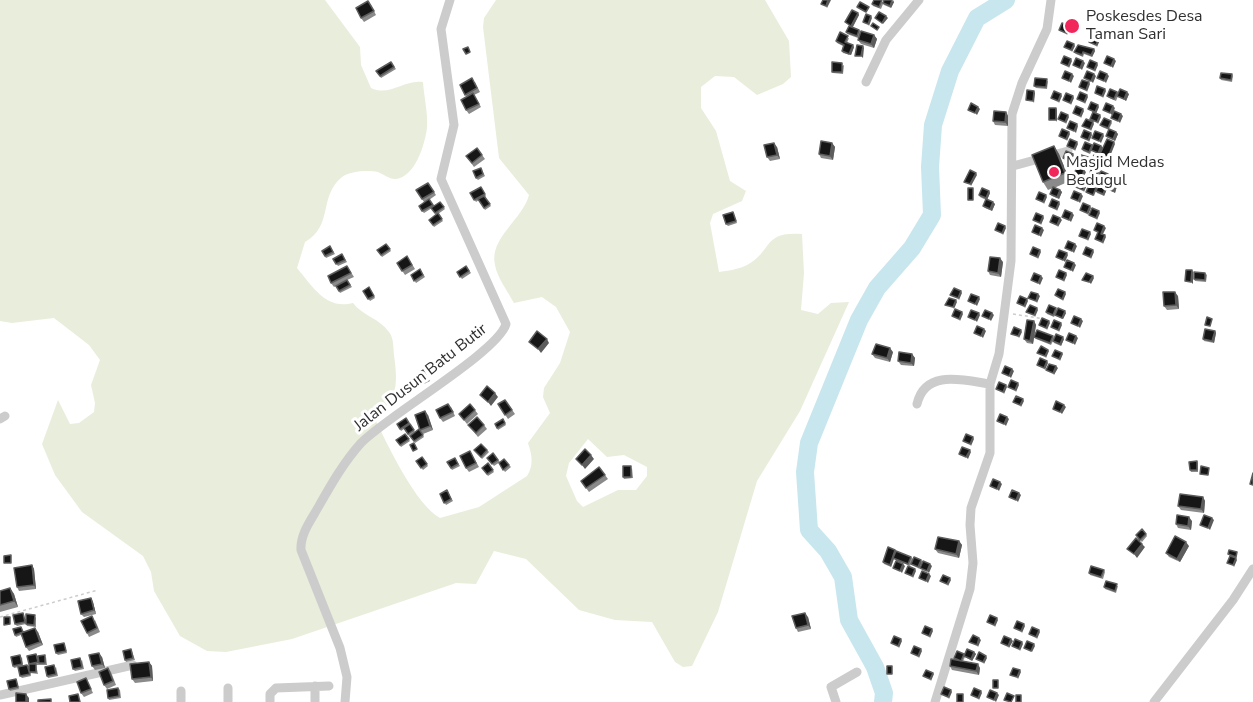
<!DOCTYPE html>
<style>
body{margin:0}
canvas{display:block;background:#fff}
</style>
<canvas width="1253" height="702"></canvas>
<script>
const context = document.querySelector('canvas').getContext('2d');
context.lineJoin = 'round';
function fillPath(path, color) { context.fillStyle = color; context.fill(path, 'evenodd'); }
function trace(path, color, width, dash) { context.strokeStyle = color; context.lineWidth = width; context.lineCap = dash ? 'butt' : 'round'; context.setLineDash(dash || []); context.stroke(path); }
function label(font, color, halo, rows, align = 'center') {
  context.font = font + ' "Nunito Sans",sans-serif'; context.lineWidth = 6; context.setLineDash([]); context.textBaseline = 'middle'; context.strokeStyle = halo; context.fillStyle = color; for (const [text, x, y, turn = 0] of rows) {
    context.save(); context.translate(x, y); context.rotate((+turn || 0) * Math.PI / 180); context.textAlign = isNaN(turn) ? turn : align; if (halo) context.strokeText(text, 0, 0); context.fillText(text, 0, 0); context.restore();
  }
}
const green = new Path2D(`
 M0,0H325L360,47L361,65L371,88C390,97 404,79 423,82C424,97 428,113 427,128C425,144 415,178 395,179C389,179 383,174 378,172C368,170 350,171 342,177C318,197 334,225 305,242L297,268C313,287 326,310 353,303C363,316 379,318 389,332C394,338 393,348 394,355C398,385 398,397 375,419C388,446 416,505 440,518L479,507L527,476C534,465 532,455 528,443L550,413L543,397L544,388L560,363L570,332L556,307L542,297L514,303C508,292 497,277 495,265C489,238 523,219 529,195L499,158L483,27L484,18L496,0H765L789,41L791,77L783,84L757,95L734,77L715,76L701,87V108L716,131L730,181L746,191L742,201L713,214L710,223L719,272C727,271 739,269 747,265C773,251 762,231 802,234L804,273L801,310L818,314L831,303L849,302L800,411L757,481L718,612L692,666L683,667L675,662L652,622L615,620L579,610L526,559L494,551L476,584L456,583L292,639L226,652L207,651L180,636L154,591L151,572L143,556L82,512L55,475L42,444L58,400L70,424L79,423L94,412L95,403L91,385L100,360L89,345L54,318L12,323L0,321ZM588,439L607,457L624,455L647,467V476L636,490H618L583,507L577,501L566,476L569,463Z`);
const river = new Path2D(`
 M883,702L884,693L875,667L849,620L843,577L828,551L809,530L805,472L809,443L859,320L877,288L912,248L932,215L930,167L933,125L950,71L977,18L1006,0`);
const path = new Path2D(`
 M1013,314L1045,319
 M0,617L98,590`);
const minor = new Path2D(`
 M866,82L886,40L919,0
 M1013,166L1068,151
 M917,404C925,369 963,380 990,384
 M0,419L5,416
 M228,688V702
 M0,695L133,665
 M181,702V691
 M270,702V694L276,688L329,686
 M315,702V686
 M345,702L347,677L340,648L301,550C300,533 312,519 320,504C332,483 344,462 361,443C387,416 498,352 506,324L441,179L454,125L441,29L450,0
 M836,702L831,687L857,672
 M935,702L970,589L973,563L970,525L971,508L990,453V384L999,354L1011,261L1012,114L1022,83L1047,29L1051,0
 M1154,702L1233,600L1253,569`);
const wall = new Path2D(`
 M883,2H894L891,8L884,5L883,4L881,9L873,6L872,4Z
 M371,5L376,15L364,22L361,18Z
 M858,13L859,15L853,27L859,30L861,32L858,38L847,34L846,32L851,27L845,22Z
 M874,35L877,39L874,48L861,44L858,40Z
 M849,38L847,43L854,47L851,55L843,53L842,51L843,46L837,43L836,41Z
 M1094,49L1095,51L1092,57L1084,54L1083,57L1076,54L1074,52Z
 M391,62L396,69L381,78L376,71Z
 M844,65L843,74L833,73L832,72Z
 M1232,74L1233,76L1232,82L1221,80L1220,78Z
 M1048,81L1047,89L1036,88L1034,86Z
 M475,82L480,92L474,95L481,107L469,114L466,110L467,97L460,85Z
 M1118,93L1129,94L1126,101L1118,96L1116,101L1109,98L1107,96Z
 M1006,112L1008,116V126L995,125L993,121Z
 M1111,121L1112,123L1109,129L1116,132L1118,134L1115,141L1108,138L1106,136L1109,130L1102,127L1100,125Z
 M832,143L835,147L833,160L821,158L819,154Z
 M1054,146L1059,154L1070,181L1054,188L1060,190L1062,192L1059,199L1052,196L1050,194L1053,188L1048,190L1043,182Z
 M1093,146H1101L1103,148L1100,155L1092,150L1090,154L1083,151L1082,149Z
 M777,147L780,159L770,161L767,157Z
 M477,148L485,159L474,167L466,156Z
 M482,170L485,176L478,180L476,178Z
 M1101,171L1108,174L1109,176L1106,183L1091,175L1090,173Z
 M428,183L436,195L429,200L434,206L440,202L445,209L438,214L443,221L434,227L429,220L436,215L432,208L424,213L422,211L424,202L416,190Z
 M1116,184L1117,186L1115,193L1107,189L1104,196L1097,193L1096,191L1094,196L1087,193L1086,192L1096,188L1097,189L1106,187Z
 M481,187L486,196L485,197L491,206L485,210L479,200L476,202L470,193Z
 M989,191L990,193L987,200L995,204L992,211L985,208L983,206L986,200L980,197L979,195Z
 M733,212L737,223L728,226L726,224Z
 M386,244L391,251L382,257L377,250Z
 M330,246L335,254L326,258L322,251Z
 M342,254L347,262L338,266L333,259Z
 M407,256L415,269L405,275L397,263Z
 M1003,262L1001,277L990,275L988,271Z
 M347,266L354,277L347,280L352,287L340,293L336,286L334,287L331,283Z
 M466,266L471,273L462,279L457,272Z
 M420,269L425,277L416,283L411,275Z
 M1205,273L1207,275L1206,282L1195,281L1194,279Z
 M369,287L375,298L370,301L363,291Z
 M1178,296L1179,309L1167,310L1164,306Z
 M1056,308L1057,310L1066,313L1063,319L1055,315L1054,317L1047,314L1046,312Z
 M1034,321L1036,325L1033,344L1027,343L1024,339Z
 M1215,331L1216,333L1214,343L1204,341L1203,339Z
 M1053,336L1054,338L1064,339L1061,346L1054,343L1053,341L1051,345L1036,339L1034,337Z
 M893,352L890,362L875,358L872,354Z
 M912,354L915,358L914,366L901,365L898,361Z
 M423,370L430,381L424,384L417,374Z
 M505,400L515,414L508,419L498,404Z
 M470,404L478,414L467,424L459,414Z
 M451,407L455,416L443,422L440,418Z
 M428,415L433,430L423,434L420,430Z
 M406,418L415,432L409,436L404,429L401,431L397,424Z
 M503,419L506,425L498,430L495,424Z
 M468,425H484L487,429L478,437Z
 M419,429L424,437L415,443L410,436Z
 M405,434L410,441L401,447L396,440Z
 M481,444L489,452L482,459L474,450Z
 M470,451L479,467L469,472L466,468Z
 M493,453L500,462L494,466L487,458Z
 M422,457L428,466L423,470L416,461Z
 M455,458L460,466L452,470L447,462Z
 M1197,461L1198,463V472H1191L1190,470Z
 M488,463L494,472L488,476L482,468Z
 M499,463L509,465L511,467L505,472Z
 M599,467L608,479L589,492L581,481Z
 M632,468L633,478L624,479L623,477Z
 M447,490L453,501L446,505L440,494Z
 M1203,497L1205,501L1204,513L1181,510L1178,506Z
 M1192,521L1191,530L1178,528L1176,524Z
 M1146,534L1147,536L1142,542L1137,537Z
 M959,541L962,545L959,558L938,553L935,549Z
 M1189,546L1180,562L1169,557L1166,553Z
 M896,552L911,557L913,559L910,566L894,559L891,567L884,564L883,562Z
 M32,565L34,569L36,589L19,591L17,587Z
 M1104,570L1105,572L1103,579L1090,575L1089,573Z
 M1118,586L1116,593L1105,589L1104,587Z
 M10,588L14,594L18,607L0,612V591Z
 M91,598L93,602L96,614L84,617L81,614Z
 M24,615L26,623L36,617V627L27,626L26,624L17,626L15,624Z
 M808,617L811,629L798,632L796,628Z
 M95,620L100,632L89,637L87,633Z
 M22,629L23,632H38L43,645L29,651L26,647L21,635L16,637L15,635Z
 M64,643L67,653L58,655L56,653Z
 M132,651L135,660L126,662L125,660Z
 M974,652L976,654L972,661L965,657L963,661L980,668L979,675L952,670L950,666L955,660L954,658L964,654Z
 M37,656L39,661L46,657L47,665H36L38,674L30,673L31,676L22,678L20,676L27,665L29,667V665Z
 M22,657L23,666L14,668L13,666Z
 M102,657L105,668L95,670L92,666Z
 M82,660L84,669L75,671L73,669Z
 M149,662L152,666L153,681L135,683L132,679Z
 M56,667L58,676L48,678L47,676Z
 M108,668L111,672L116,685L107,689L104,685Z
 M86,678L93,693L84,697L81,693Z
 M16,679L19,689L10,691L9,689Z
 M118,688L120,690L121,698L109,700L108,698Z`);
const shadedWall = new Path2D(`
 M828,0H831L827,8L826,6Z
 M893,0L894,2L891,8L890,6Z
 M858,13L859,15L852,28L851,26Z
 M871,16L872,18L869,26L868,24Z
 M886,16L888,18L883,24L882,23Z
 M1069,26L1070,28L1067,35L1066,33Z
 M874,35L877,39L874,48L871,44Z
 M1099,38L1100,40L1097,47L1096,45Z
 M1074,44L1075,46L1072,52L1071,50Z
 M853,45L854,47L851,55L849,54Z
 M863,46L864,48L863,58L861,56Z
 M1094,49L1095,51L1092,57L1091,55Z
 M1071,59L1072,61L1069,68L1068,66Z
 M1114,59L1116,61L1113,68L1111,66Z
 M1083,61L1085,63L1082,70L1080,68Z
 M1097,63L1098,65L1095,72L1094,70Z
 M1072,74L1074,76L1071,83L1069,81Z
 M1094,74L1096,76L1093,83L1091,81Z
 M1107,74L1109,76L1106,83L1104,81Z
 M1089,82L1090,84L1087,92L1086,90Z
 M1105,89L1106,91L1103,98L1102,96Z
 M1034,91L1035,93L1034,103L1033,101Z
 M1127,92L1129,94L1126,101L1124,99Z
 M1061,94L1062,96L1059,103L1058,101Z
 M1087,95L1088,97L1085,104L1084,102Z
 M1073,96L1074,98L1071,105L1070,103Z
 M1098,105L1099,107L1096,114L1095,112Z
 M1113,106L1115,108L1112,115L1110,113Z
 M978,107L980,109L977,115L975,113Z
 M1056,108L1057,110V122L1056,120Z
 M1083,109L1084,111L1081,118L1080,116Z
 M1006,112L1008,116V126L1005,122Z
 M1121,114L1123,116L1120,123L1118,121Z
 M1068,115L1069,117L1066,124L1065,122Z
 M1100,115L1101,117L1098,124L1097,122Z
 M1093,122L1094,124L1091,131L1090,129Z
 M1077,124L1078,126L1076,133L1074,131Z
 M1069,132L1070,134L1067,141L1066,139Z
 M1116,132L1118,134L1115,141L1113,139Z
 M1091,133L1092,135L1089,142L1088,140Z
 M1103,134L1104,136L1101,143L1099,141Z
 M1077,142L1078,144L1075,151L1074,149Z
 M1114,142L1115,144L1109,159L1108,157Z
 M774,143L777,147L780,159L777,155Z
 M832,143L835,147L833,160L830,156Z
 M1054,146L1059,154L1070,181L1065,173Z
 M1101,146L1103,148L1100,155L1098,153Z
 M1073,154L1074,156L1071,163L1070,161Z
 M1088,157L1089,159L1086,166L1085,164Z
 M1101,158L1102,160L1099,167L1098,165Z
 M1084,170L1086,172L1083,179L1082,177Z
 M976,173L977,175L971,186L970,184Z
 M1108,174L1109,176L1106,183L1105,181Z
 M1086,183L1087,185L1084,192L1083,190Z
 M1116,184L1117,186L1115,193L1113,191Z
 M1106,187L1107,189L1104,196L1103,194Z
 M1060,190L1062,192L1059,199L1057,197Z
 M989,191L990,193L987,200L986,198Z
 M1081,194L1083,196L1080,203L1078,201Z
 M1046,195L1047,197L1044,204L1043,202Z
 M993,202L995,204L992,211L990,209Z
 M1059,202L1060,204L1057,211L1056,209Z
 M1090,206L1091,208L1088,215L1087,213Z
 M1099,211L1100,213L1097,220L1096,218Z
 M1072,213L1074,215L1071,222L1069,220Z
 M1043,216L1044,218L1041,225L1040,223Z
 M1060,218L1062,220L1058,227L1057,225Z
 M1005,226L1006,228L1003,235L1002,233Z
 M1104,226L1106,228L1102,236L1101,234Z
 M1042,228L1044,230L1041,237L1039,235Z
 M1090,232L1091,234L1088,241L1087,239Z
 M1105,235L1106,237L1103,244L1102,242Z
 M1075,244L1077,246L1074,253L1072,251Z
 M1040,250L1041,252L1038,259L1037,257Z
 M1093,250L1094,252L1091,259L1090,257Z
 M1067,253L1068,255L1065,262L1063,260Z
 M1000,258L1003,262L1001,277L998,273Z
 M1074,263L1076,265L1073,272L1071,270Z
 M1192,270L1193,272V284L1191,282Z
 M1066,273L1067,275L1064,282L1063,280Z
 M1041,276L1043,278L1040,285L1038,283Z
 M1093,276L1094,278L1091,284L1089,282Z
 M961,291L962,293L959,300L958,298Z
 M1065,292L1066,294L1063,301L1062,299Z
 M1175,292L1178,296L1179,309L1176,305Z
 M1038,294L1040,296L1037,303L1036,301Z
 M979,297L980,299L977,306L975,304Z
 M1027,299L1028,301L1025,308L1024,306Z
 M956,300L957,302L954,309L953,307Z
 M1037,308L1038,310L1035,317L1034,315Z
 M1065,311L1066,313L1063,319L1062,318Z
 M962,312L963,314L960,321L959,319Z
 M979,313L980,315L977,322L975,320Z
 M992,313L994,315L991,321L989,319Z
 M1081,319L1083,321L1080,328L1078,326Z
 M1034,321L1036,325L1033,344L1030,341Z
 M1049,321L1050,323L1047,330L1046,328Z
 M1061,323L1062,325L1059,332L1058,330Z
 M984,329L986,331L983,338L981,336Z
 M1021,330L1022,332L1019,338L1018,336Z
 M1215,331L1216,333L1214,343L1212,341Z
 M1076,336L1078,338L1075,345L1073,343Z
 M1063,337L1064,339L1061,346L1060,344Z
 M547,339L549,343L541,353L538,349Z
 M890,348L893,352L890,362L887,358Z
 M1048,350L1049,351L1046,358L1045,356Z
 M1062,353L1063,354L1060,361L1059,359Z
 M912,354L915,358L914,366L911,363Z
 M1047,361L1048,363L1045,370L1044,368Z
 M1056,366L1058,368L1054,375L1053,373Z
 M1012,369L1014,371L1011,378L1009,376Z
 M1018,383L1019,385L1016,392L1015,390Z
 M1006,385L1007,387L1004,394L1003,392Z
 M495,393L498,397L491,406L488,402Z
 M1023,399L1024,401L1021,407L1020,405Z
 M1064,405L1066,407L1062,414L1060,412Z
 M425,411L428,415L433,430L430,426Z
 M1007,417L1009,419L1006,426L1004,424Z
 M973,437L974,439L971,446L970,444Z
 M970,450L971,452L968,459L966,457Z
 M591,455L594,459L585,469L582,465Z
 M1000,482L1002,484L999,491L997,489Z
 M1019,493L1021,495L1018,502L1016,500Z
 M1203,497L1205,501L1204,513L1201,509Z
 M1189,517L1192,521L1191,530L1188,526Z
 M1212,518L1214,520L1210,530L1208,528Z
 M959,541L962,545L959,558L956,554Z
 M1186,542L1189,546L1180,562L1177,559Z
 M1142,544L1145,547L1137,558L1134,554Z
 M895,550L896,552L891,567L890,565Z
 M1236,558L1237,560L1234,567L1233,565Z
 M921,560L922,562L919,569L918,567Z
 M903,564L905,566L902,573L900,571Z
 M930,564L932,566L929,573L927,571Z
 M32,565L34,569L36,589L34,585Z
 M915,569L916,571L913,578L912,576Z
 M929,574L931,576L928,583L926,581Z
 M950,578L951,580L948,586L947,584Z
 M10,588L14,594L18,607L14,601Z
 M91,598L93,602L96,614L94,610Z
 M805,613L808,617L811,629L808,625Z
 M997,618L998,620L995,627L994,625Z
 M1024,624L1025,626L1022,633L1021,631Z
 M35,628L38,632L43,645L40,642Z
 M932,629L933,631L930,638L929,636Z
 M1039,630L1040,632L1037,639L1036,637Z
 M979,638L981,640L978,647L977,645Z
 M901,639L902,641L899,648L898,646Z
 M1011,639L1013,641L1009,648L1008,646Z
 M1022,642L1023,644L1020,651L1019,649Z
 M1034,644L1035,646L1032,652L1031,651Z
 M921,649L922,651L919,658L918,656Z
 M974,652L976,654L972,661L971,659Z
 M99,653L102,657L105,668L102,664Z
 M986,656L987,658L984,664L983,662Z
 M149,662L152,666L153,681L151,677Z
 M978,664L980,668L979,675L976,671Z
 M1020,670L1021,672L1018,679L1017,677Z
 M933,673L934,674L931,681L930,679Z
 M951,690L952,692L949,699L948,697Z
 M981,691L982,693L979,700L978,698Z
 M997,693L999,695L996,702L994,700Z
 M26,694L29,698V702H26Z`);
const building = new Path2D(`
 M823,0H828L826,6L821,4Z
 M874,0H882L879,7L872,4Z
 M884,0H892L890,6L883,3Z
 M368,1L374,11L361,18L356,8Z
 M860,2L869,7L866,12L857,7Z
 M852,10L858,13L851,26L845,22Z
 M879,12L886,16L882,23L875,18Z
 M866,14L871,16L868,24L863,22Z
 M873,23L879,27L877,30L871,26Z
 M1062,23L1069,26L1066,33L1059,30Z
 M849,26L859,30L857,36L846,32Z
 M861,31L874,35L871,44L858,40Z
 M840,32L848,36L845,42L853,45L849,54L842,51L844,45L836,41Z
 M1092,35L1099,38L1096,45L1089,42Z
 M1067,41L1074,44L1071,50L1064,47Z
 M857,45L863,46L861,56H855Z
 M1078,45L1094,49L1091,55L1083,52L1082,55L1074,52Z
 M468,47L470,52L466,54L463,49Z
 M1064,56L1071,59L1068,66L1061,63Z
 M1107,56L1114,59L1111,66L1104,63Z
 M1076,58L1083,61L1080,68L1073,65Z
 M1090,60L1097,63L1094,70L1087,67Z
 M391,62L394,67L380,76L376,71Z
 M832,62L842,63V72H832Z
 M1065,71L1072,74L1069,81L1062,78Z
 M1087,71L1094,74L1091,81L1084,78Z
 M1100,71L1107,74L1104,81L1097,78Z
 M1221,73L1232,74L1231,80L1220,78Z
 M472,78L477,88L465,95L460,85Z
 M1035,78L1047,79L1046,87L1034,86Z
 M1082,80L1089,82L1086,90L1079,87Z
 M1097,86L1105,89L1102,96L1095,93Z
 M1110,89L1117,92L1114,99L1107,96Z
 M1120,89L1127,92L1124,99L1117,96Z
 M1027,90L1034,91L1033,101L1026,100Z
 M1054,91L1061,94L1058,101L1051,98Z
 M1080,92L1087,95L1084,102L1077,99Z
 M473,93L479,104L466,110L461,100Z
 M1066,93L1073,96L1070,103L1063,100Z
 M1091,102L1098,105L1095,112L1088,109Z
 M971,103L978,107L975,113L968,110Z
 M1106,103L1113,106L1110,113L1103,110Z
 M1076,106L1083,109L1080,116L1073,113Z
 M1049,108H1056V120H1049Z
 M994,111L1006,112L1005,122L993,121Z
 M1114,111L1121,114L1118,121L1111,118Z
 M1061,112L1068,115L1065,122L1058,119Z
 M1093,112L1100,115L1097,122L1090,119Z
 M1104,118L1111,121L1108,128L1100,125Z
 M1086,119L1093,122L1090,129L1082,126Z
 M1070,121L1077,124L1074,131L1067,128Z
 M1062,129L1069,132L1066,139L1059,136Z
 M1109,129L1116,132L1113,139L1106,136Z
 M1084,130L1091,133L1088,140L1081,137Z
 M1095,131L1103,134L1099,141L1092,138Z
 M1070,139L1077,142L1074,149L1067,146Z
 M1107,139L1114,142L1108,157L1100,154Z
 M821,141L832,143L830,156L819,154Z
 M1085,142L1092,145L1089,152L1082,149Z
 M774,143L777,155L767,157L764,145Z
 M1094,143L1101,146L1098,153L1091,150Z
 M1054,146L1065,173L1043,182L1032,155Z
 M477,148L482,155L472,163L466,156Z
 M1066,151L1073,154L1070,161L1063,158Z
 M1081,155L1088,157L1085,164L1078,161Z
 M1094,155L1101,158L1098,165L1090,162Z
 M1092,166L1100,169L1096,176L1090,173Z
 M1077,167L1084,170L1082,177L1074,174Z
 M481,168L483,174L476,178L473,171Z
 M970,170L976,173L970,184L964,182Z
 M1101,171L1108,174L1105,181L1098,178Z
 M1079,180L1086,183L1083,190L1076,187Z
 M1109,181L1116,184L1113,191L1106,188Z
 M428,183L434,192L422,199L416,190Z
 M1099,184L1106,187L1103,194L1096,191Z
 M1089,185L1096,188L1093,195L1086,192Z
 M481,187L485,194L474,200L470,193Z
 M1053,187L1060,190L1057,197L1050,194Z
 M968,188H973V200H968Z
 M982,188L989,191L986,198L979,195Z
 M1074,191L1081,194L1078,201L1071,198Z
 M1039,192L1046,195L1043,202L1036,199Z
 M484,196L490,204L484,208L478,199Z
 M429,199L433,205L422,211L419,206Z
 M986,199L993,202L990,209L983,206Z
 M1052,199L1059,202L1056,209L1049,206Z
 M440,202L444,207L435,213L431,208Z
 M1083,203L1090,206L1087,213L1080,210Z
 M1092,208L1099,211L1096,218L1089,215Z
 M1065,210L1072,213L1069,220L1062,217Z
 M733,212L736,221L726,224L723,215Z
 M438,213L442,219L433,225L429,220Z
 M1036,213L1043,216L1040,223L1033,220Z
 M1053,215L1060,218L1057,225L1050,222Z
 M998,223L1005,226L1002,233L995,230Z
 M1097,223L1104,226L1101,234L1105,235L1102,242L1095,239L1098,232L1094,230Z
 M1035,225L1042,228L1039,235L1032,232Z
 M1082,229L1090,232L1087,239L1079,236Z
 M1068,241L1075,244L1072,251L1065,248Z
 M386,244L390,249L381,255L377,250Z
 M330,246L333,252L325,256L322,251Z
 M1033,247L1040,250L1037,257L1030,254Z
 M1086,247L1093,250L1090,257L1083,254Z
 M1059,250L1067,253L1063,260L1056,257Z
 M342,254L345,260L336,264L333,259Z
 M407,256L412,265L402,271L397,263Z
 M990,257L1000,258L998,273L988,271Z
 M1067,260L1074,263L1071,270L1064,267Z
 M347,266L351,273L331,283L328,276Z
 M466,266L469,271L460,277L457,272Z
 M420,269L423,275L414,281L411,275Z
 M1059,270L1066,273L1063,280L1056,277Z
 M1186,270H1192L1191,282L1185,281Z
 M1194,272L1205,273V280L1194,279Z
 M1034,273L1041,276L1038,283L1031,280Z
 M1086,273L1093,276L1089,282L1082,280Z
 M347,280L350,285L339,291L336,286Z
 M369,287L374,296L368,299L363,291Z
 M954,288L961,291L958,298L950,295Z
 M1058,289L1065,292L1062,299L1055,295Z
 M1031,292L1038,294L1036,301L1028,298Z
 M1163,292H1175L1176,305L1164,306Z
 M971,294L979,297L975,304L968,301Z
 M1020,296L1027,299L1024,306L1017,303Z
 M949,298L956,300L953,307L945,305Z
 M1030,305L1037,308L1034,315L1026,312Z
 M1049,305L1056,308L1053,315L1046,312Z
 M1058,308L1065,311L1062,318L1055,315Z
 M955,309L962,312L959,319L952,316Z
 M971,310L979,313L975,320L968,317Z
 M985,310L992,313L989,319L982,316Z
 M1074,316L1081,319L1078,326L1071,323Z
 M1207,317L1212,319L1210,326L1205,325Z
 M1042,318L1049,321L1046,328L1039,325Z
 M1027,320L1034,321L1030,341L1024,339Z
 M1054,320L1061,323L1058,330L1051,327Z
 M977,326L984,329L981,336L974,333Z
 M1014,327L1021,330L1018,336L1011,334Z
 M1205,329L1215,331L1212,341L1203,339Z
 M1037,330L1053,336L1050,343L1034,337Z
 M537,331L547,339L538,349L529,342Z
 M1069,333L1076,336L1073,343L1066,340Z
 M1056,334L1063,337L1060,344L1053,341Z
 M876,344L890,348L887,358L872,354Z
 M1041,346L1048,350L1045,356L1037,353Z
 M1055,350L1062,353L1059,359L1052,356Z
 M899,352L912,354L911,363L898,361Z
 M1040,358L1047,361L1044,368L1037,365Z
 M1049,364L1056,366L1053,373L1046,370Z
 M1005,366L1012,369L1009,376L1002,373Z
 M423,370L428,379L423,382L417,374Z
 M1011,380L1018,383L1015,390L1008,387Z
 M999,382L1006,385L1003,392L996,389Z
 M487,386L495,393L488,402L480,395Z
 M1016,396L1023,399L1020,405L1013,402Z
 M505,400L512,410L505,415L498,404Z
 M1056,401L1064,405L1060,412L1053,409Z
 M448,404L453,412L440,418L436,410Z
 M470,404L475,410L464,420L459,414Z
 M425,411L430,426L420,430L415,415Z
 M1000,414L1007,417L1004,424L997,421Z
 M477,417L484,425L476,433L468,425Z
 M406,418L409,423L400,429L397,424Z
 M503,419L505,423L497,428L495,424Z
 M410,424L414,430L408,434L404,428Z
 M419,429L423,435L414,441L410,436Z
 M405,434L409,439L400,445L396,440Z
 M966,434L973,437L970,444L963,441Z
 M414,443L417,449L413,451L410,445Z
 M481,444L487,450L481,457L474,450Z
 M962,447L970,450L966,457L959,454Z
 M585,449L591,455L582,465L576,459Z
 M470,451L476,463L466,468L460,456Z
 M493,453L498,460L492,464L487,458Z
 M422,457L427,464L421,468L416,461Z
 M455,458L458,464L451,468L447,462Z
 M504,459L509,465L503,470L499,463Z
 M1197,461V470H1190L1189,462Z
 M488,463L493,470L487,474L482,468Z
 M623,466H631V477H623Z
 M1201,466L1209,468L1208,475L1200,474Z
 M599,467L605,475L586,488L581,481Z
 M1253,473V485L1250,484Z
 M993,479L1000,482L997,489L990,486Z
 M447,490L451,499L444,503L440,494Z
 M1012,490L1019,493L1016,500L1009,497Z
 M1180,494L1203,497L1201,509L1178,506Z
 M1177,515L1189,517L1188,526L1176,524Z
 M1204,515L1212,518L1208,528L1200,525Z
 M1142,529L1146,534L1140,540L1136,535Z
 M1175,536L1186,542L1177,559L1166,553Z
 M938,537L959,541L956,554L935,549Z
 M1136,538L1142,544L1134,554L1127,549Z
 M888,547L895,550L890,565L883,562Z
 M1229,550L1237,552L1236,557L1228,554Z
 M896,551L911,557L908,564L893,558Z
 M11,555V563H4V556Z
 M1230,556L1236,558L1233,565L1227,563Z
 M914,557L921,560L918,567L911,564Z
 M896,561L903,564L900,571L893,568Z
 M923,561L930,564L927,571L920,568Z
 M32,565L34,585L17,587L14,568Z
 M908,566L915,569L912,576L905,573Z
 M1091,566L1104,570L1101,577L1089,573Z
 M922,571L929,574L926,581L919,578Z
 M943,575L950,578L947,584L940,581Z
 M1106,581L1117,584L1115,591L1104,587Z
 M10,588L14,601L0,605V591Z
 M91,598L94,610L81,614L78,601Z
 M23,613L25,622L15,624L13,615Z
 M805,613L808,625L796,628L792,616Z
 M26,614L35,615L34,625L26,624Z
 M990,615L997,618L994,625L987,622Z
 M92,616L97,628L87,633L81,621Z
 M4,617H10V624L4,625Z
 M1017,621L1024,624L1021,631L1014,628Z
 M925,626L932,629L929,636L922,633Z
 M21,627L23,632L15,635L13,629Z
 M1032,627L1039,630L1036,637L1029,634Z
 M35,628L40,642L26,647L21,633Z
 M973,635L979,638L977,645L969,642Z
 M894,636L901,639L898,646L891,643Z
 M1004,636L1011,639L1008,646L1001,643Z
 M1015,639L1022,642L1019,649L1012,646Z
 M1027,641L1034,644L1031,651L1024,648Z
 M64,643L66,651L56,653L54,645Z
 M914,646L921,649L918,656L911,653Z
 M131,649L133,658L125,660L123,651Z
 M967,649L974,652L971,659L964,656Z
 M957,651L964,654L961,661L954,658Z
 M979,652L986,656L983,662L976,659Z
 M99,653L102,664L92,666L89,655Z
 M36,654L38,662L29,664L27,656Z
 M20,655L22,664L13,666L11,657Z
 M45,655V663H39L38,656Z
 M80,658L82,667L73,669L71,660Z
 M951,659L978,664L976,671L950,666Z
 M149,662L151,677L132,679L130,664Z
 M29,664H36V672H29Z
 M27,665L30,674L20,676L18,667Z
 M54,665L56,674L47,676L45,667Z
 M887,666H892V674H887Z
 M108,668L113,681L104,685L99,672Z
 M1013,668L1020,670L1017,677L1010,675Z
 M926,670L933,673L930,679L923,676Z
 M86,678L91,689L81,693L77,682Z
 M16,679L18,687L9,689L7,681Z
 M993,680H998V688H993Z
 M944,687L951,690L948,697L941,694Z
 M118,688L119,696L108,698L107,690Z
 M974,688L981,691L978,698L971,695Z
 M990,690L997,693L994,700L987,697Z
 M16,693L26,694V702H16Z
 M1007,693L1014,696L1011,702L1004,700Z
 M78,694L80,702H70L69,696Z
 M957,694H963V702H957Z
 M1016,695H1021V702H1016Z
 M51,699V702H38V700Z`);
const markers = [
 [1072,26,8,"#f1275b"],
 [1054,172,6,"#f1275b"]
];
const poiNames = [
 ["Poskesdes Desa",1086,17],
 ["Taman Sari",1086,35],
 ["Masjid Medas",1066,163],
 ["Bedugul",1066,181]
];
const streetNames = [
 ["Jalan Dusun Batu Butir",421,378,-38]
];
fillPath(green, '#e9eddc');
trace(river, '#c8e6ee', 18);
trace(path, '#ccc', 1.5, [3, 3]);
trace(minor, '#ccc', 9);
fillPath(wall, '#8a8a8a');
fillPath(shadedWall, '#5c5c5c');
fillPath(building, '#161616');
trace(building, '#5c5c5c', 1.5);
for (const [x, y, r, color] of markers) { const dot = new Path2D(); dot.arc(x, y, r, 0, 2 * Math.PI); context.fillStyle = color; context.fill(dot); trace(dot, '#fff', 2); }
label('16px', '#2f2f2f', '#fff', poiNames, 'left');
label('16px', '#2f2f2f', '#fff', streetNames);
</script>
